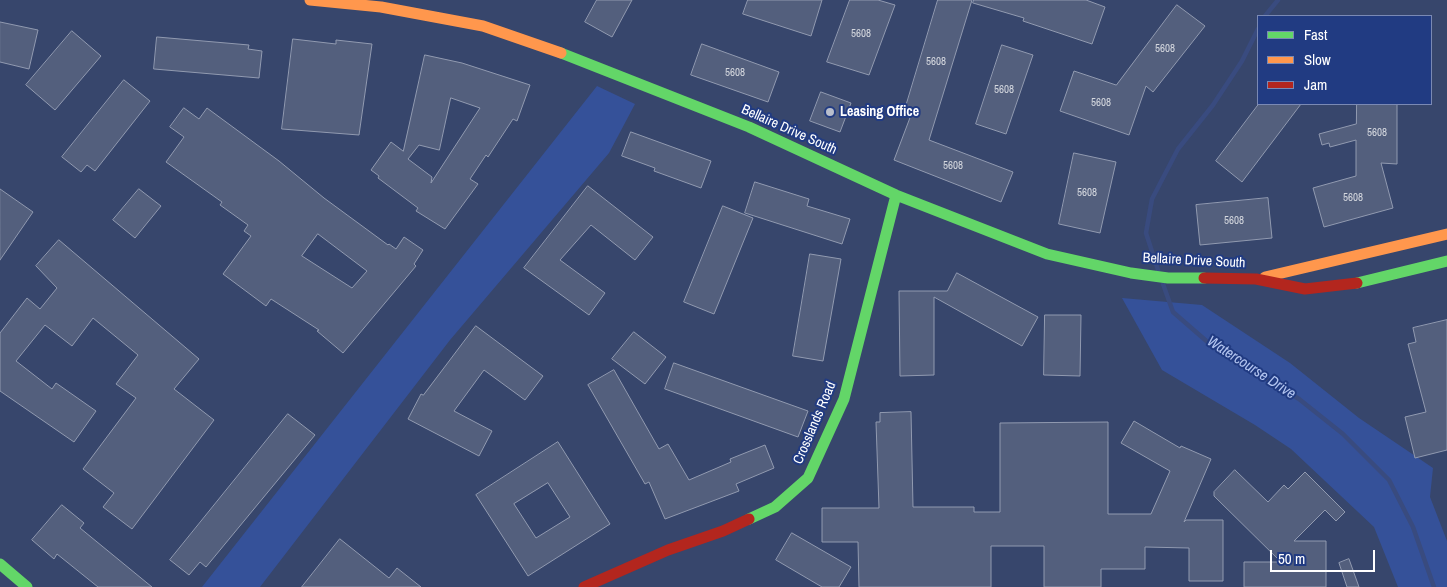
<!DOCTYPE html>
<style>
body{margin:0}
#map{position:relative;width:1447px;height:587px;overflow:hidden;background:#37466c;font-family:"Archivo Narrow",sans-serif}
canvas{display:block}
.legend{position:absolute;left:1257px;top:15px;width:175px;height:90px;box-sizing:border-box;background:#213b82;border:1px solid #7a89b4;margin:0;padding:6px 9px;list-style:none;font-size:15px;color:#fff}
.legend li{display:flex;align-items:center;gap:10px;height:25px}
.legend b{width:25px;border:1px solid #7a89b4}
.scale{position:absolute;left:1270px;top:550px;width:105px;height:22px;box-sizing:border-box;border:2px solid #fff;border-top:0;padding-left:6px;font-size:15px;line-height:18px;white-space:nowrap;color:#fff;-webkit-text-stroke:4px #213b82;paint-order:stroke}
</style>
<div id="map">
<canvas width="1447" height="587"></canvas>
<ul class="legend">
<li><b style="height:6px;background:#63d668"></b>Fast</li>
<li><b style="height:6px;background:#ff974d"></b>Slow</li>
<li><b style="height:6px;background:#b3261e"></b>Jam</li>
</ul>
<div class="scale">50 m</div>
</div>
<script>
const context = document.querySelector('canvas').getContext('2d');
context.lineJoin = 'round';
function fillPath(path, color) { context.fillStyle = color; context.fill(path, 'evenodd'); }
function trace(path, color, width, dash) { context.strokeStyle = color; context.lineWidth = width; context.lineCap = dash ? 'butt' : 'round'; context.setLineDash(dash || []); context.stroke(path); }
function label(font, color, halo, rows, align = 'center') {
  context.font = font + ' "Archivo Narrow",sans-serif'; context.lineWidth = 4; context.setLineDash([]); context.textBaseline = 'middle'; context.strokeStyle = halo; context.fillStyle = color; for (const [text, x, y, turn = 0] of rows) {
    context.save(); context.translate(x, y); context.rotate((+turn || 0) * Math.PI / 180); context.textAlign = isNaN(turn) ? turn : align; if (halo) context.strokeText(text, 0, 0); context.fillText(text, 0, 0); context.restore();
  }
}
const green = new Path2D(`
 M597,86L635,104L609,153L450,340L260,587H202Z
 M1122,298L1202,305L1290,363L1359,418L1433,468L1430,497L1447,541V587H1398L1374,527L1291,449L1255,425L1162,370Z`);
const stream = new Path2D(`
 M1265,16L1278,0
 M1158,270L1146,233L1152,199L1178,149L1213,105L1242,61L1258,29
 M1163,284L1173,312L1211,345L1299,399L1343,434L1389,480L1413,527L1434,587`);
const building = new Path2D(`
 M597,0H632L612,37L585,22Z
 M748,0H822L811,36L743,14Z
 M850,0H878L895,5L869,75L827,62Z
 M938,0H972L929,140L1013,172L1001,202L894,160L911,115L904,113Z
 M974,0H1086L1105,7L1092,44L1023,21L1024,18L973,3Z
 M1177,5L1205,26L1153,92L1146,86L1129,135L1060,111L1074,71L1116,85Z
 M0,22L38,30L29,69L0,62Z
 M72,31L101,56L55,110L26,85Z
 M157,37L249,45L248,49L262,51L259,78L154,69Z
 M293,39L336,44V40L372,44L359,135L282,129Z
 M702,44L779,72L768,102L691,75Z
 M1002,45L1033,55L1006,134L976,124Z
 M425,55L462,63L530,85L517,121L513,119L488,157L486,155L470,179L478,184L445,229L416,211L418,208L378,178L379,176L371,170L391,142L403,151ZM451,98L480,108L431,183L432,177L408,159L419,145L439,150Z
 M124,80L150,101L95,171L87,165L81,172L62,157Z
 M821,92L851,103L840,132L810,121Z
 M1259,104H1301L1242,182L1216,161Z
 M1357,104H1397V164L1381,163L1393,208L1324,227L1313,188L1356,176V140L1330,147L1329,143L1322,145L1319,134L1356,124Z
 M184,108L199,119L207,108L279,161L324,198L388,245L389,244L396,249L404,237L423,250L414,264L416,266L343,353L317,331L319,330L271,299L266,306L223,274L251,236L244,231L248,225L220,205L222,202L166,162L184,137L170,127ZM318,234L367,271L352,288L302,256Z
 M631,132L711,161L701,188L654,171L655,168L622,156Z
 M1074,153L1116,162L1100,233L1059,224Z
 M755,182L809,199L807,206L850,219L842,244L745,213Z
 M588,186L653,237L635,260L591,225L560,260L605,293L589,315L524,268Z
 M0,189L33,212L0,260Z
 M139,189L161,206L135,238L113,220Z
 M1268,198L1272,238L1200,245L1196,205Z
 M723,206L753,218L714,314L684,302Z
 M59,240L199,359L174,389L214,420L132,529L103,507L114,493L83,469L136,398L116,384L138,355L93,318L72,346L45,325L16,361L52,389L56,383L96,411L74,442L0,391V333L27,298L40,309L57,288L36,266Z
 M810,254L841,259L823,361L793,356Z
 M957,273L1038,317L1022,346L934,297V375L900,376L899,291H947Z
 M1045,315H1081L1080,376L1044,375Z
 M1447,320V450L1415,458L1405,417L1426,412L1408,344L1416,342L1413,328Z
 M476,326L543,376L525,400L484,370L454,411L492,431L479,456L408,419L421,394L423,395Z
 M634,332L666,357L645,384L612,359Z
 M674,363L808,411L798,437L665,389Z
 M614,370L659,449L668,444L689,480L731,462L730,459L765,445L774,468L736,484L739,491L665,519L649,482L645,484L588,385Z
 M911,412L913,507H974V512H1000V423L1108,422V514H1151L1170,471L1121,443L1134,421L1180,448L1181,446L1211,459L1184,522L1186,520H1223V581H1189V548L1145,547V569H1101V587H1044V546H991V587H859L858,542H822V508H879L876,422H880V413Z
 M288,414L315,435L206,567L200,562L189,575L170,560Z
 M558,442L610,524L528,576L476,495ZM548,483L570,517L536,538L514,504Z
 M1235,470L1268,502L1284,485L1288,489L1305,472L1345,512L1336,521L1325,510L1294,541H1326V587H1244V562H1281L1214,496V492Z
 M62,505L84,523L80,528L152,587H98L57,554L54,559L32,540Z
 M792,533L851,567L839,587H822L776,560Z
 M340,539L389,578L397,568L421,587H302Z
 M1349,559L1359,587H1347L1339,563Z`);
const fast = new Path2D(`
 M561,53L749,127L896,195L1047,254L1131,273L1168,278H1204
 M1357,283L1447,261
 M749,519L775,507L808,478L844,399L896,195
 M0,564L27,587`);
const slow = new Path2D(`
 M310,0L381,7L483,26L561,53
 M1265,277L1447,234`);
const jam = new Path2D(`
 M1204,278L1256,279L1305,289L1357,283
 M584,587L668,550L723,531L749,519`);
const markers = [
 [830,112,5,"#b9becc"]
];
const numberNames = [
 ["5608",861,34],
 ["5608",1165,49],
 ["5608",936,62],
 ["5608",735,73],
 ["5608",1004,90],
 ["5608",1101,103],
 ["5608",1377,133],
 ["5608",953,166],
 ["5608",1087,193],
 ["5608",1353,198],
 ["5608",1234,221]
];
const poiNames = [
 ["Leasing Office",840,112]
];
const streetNames = [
 ["Bellaire Drive South",789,130,24],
 ["Bellaire Drive South",1194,261,3],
 ["Crosslands Road",815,423,-67]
];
const waterNames = [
 ["Watercourse Drive",1251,368,33]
];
fillPath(green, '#355199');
trace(stream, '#394b7f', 4.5);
fillPath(building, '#535f7d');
trace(building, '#919ab0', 1);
trace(fast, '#63d668', 11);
trace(slow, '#ff974d', 11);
trace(jam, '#b3261e', 11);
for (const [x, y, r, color] of markers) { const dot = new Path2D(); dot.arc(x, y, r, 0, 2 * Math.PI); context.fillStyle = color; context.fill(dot); trace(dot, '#213b82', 2); }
label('11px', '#d4d7de', null, numberNames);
label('bold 14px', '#fff', '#213b82', poiNames, 'left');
label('14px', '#fff', '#213b82', streetNames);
label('italic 15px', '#b3c5f0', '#213b82', waterNames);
</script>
